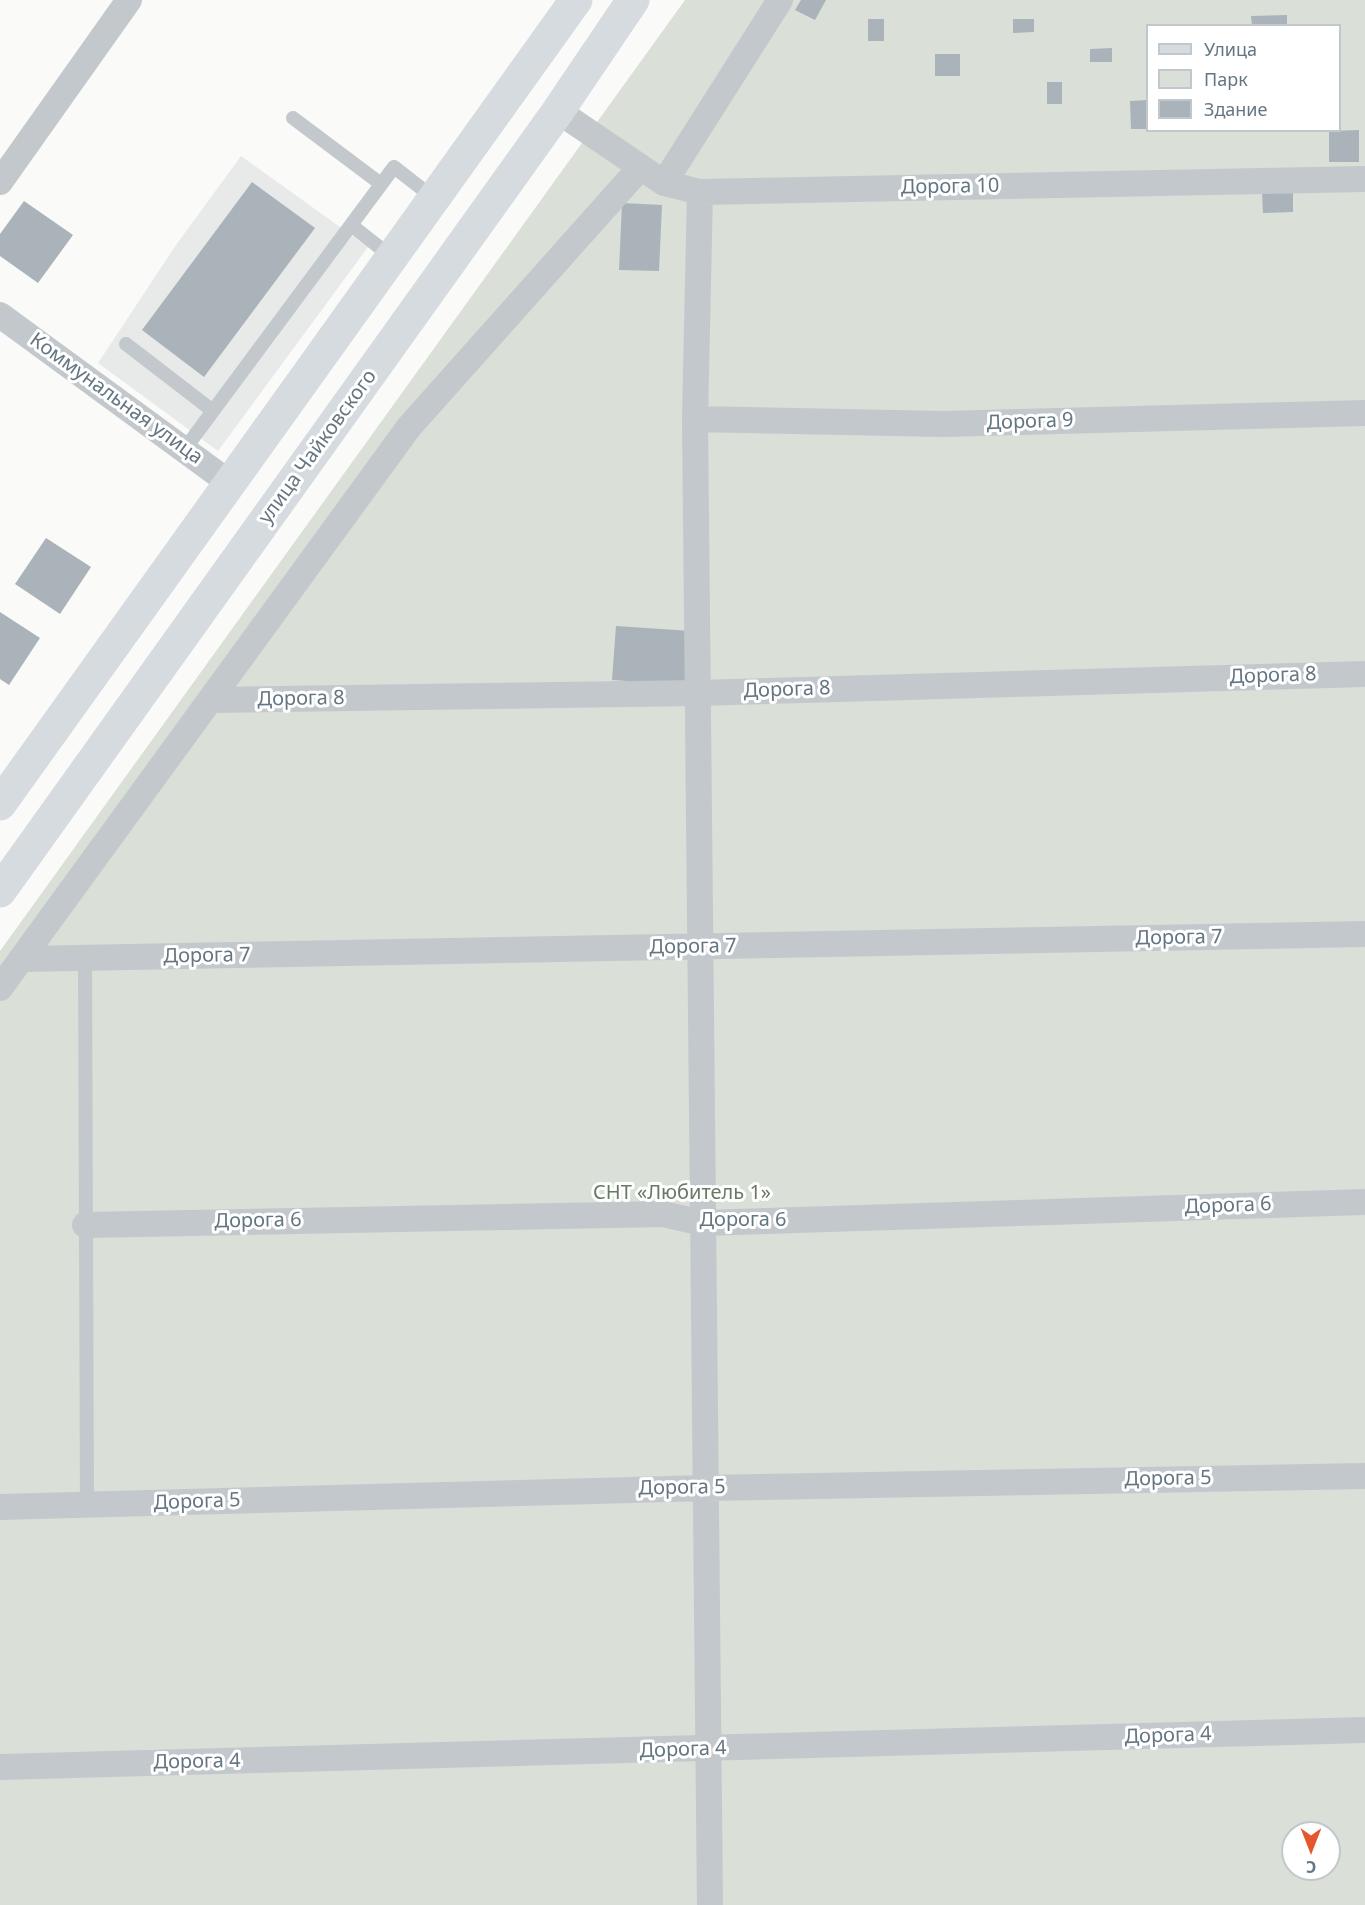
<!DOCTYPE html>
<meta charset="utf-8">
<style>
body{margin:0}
#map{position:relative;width:1365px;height:1905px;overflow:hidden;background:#fafaf8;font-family:"Noto Sans",sans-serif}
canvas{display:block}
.legend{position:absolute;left:1146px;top:24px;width:195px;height:108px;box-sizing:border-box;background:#fff;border:2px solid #c1c8cd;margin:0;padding:8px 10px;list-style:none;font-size:18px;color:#657683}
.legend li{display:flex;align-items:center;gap:12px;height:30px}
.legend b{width:30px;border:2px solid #c1c8cd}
.north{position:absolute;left:1281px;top:1821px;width:60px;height:60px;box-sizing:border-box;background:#fff;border:2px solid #c1c8cd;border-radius:50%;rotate:180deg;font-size:16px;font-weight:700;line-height:24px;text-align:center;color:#657683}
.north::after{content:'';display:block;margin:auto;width:21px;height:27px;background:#e4572e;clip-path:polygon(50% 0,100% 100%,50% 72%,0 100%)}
</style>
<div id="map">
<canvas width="1365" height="1905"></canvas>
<ul class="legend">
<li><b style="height:8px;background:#d6dbdf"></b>Улица</li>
<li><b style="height:16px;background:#dadfd7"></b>Парк</li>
<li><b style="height:16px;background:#aab3b9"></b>Здание</li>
</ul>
<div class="north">С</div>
</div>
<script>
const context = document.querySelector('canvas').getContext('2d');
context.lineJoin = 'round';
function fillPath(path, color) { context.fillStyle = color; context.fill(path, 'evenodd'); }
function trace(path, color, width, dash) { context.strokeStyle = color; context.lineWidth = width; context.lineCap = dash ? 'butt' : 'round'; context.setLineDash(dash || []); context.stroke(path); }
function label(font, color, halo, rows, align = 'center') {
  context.font = font + ' "Noto Sans",sans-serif'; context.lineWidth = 6; context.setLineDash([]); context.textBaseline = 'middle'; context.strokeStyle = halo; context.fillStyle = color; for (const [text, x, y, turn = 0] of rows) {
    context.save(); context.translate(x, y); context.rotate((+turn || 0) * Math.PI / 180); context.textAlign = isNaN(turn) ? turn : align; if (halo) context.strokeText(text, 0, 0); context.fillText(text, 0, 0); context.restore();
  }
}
const built = new Path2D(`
 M241,156L368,247L218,451L98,363L176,245Z`);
const green = new Path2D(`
 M685,0H1365V1905H0V951ZM1148,26H1340V130H1148ZM1293,1833H1329V1869H1293Z`);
const building = new Path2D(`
 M801,0H826L815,20L795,10Z
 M1287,15V26H1252L1251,16Z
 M868,19H884V41H868Z
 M1013,19H1034V32L1013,33Z
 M1112,48V62H1090V49Z
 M935,54H960V76H935Z
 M1047,82H1062V104H1047Z
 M1148,100V129H1131L1130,101Z
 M1359,130V162H1329V131Z
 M252,182L315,228L204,377L142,330Z
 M1262,192H1293V212L1263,213Z
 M24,201L73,235L38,283L0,256V234Z
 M622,203L662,205L659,271L619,270Z
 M46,538L91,567L60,614L15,584Z
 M0,612L40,638L9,685L0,679Z
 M616,626L691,631L687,685L612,680Z`);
const lane = new Path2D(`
 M293,118L381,184
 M351,225L393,258
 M126,344L213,411
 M184,450L394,167L435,199
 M85,958L87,1505`);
const street = new Path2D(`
 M558,111L664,183L700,192L1365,179
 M0,182L129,0
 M664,183L780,0
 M700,192L695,419L710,1905
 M0,315L231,484
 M695,419L943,424L1365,413
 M210,700L698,693L1365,674
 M21,959L1365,934
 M0,988L409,427L639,169
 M85,1225L663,1214L703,1223L1365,1202
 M0,1507L706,1488L1365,1476
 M0,1767L1365,1730`);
const secondary = new Path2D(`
 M0,804L576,0
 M0,891L558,111L633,0`);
const streetNames = [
 ["Дорога 10",950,187,-1],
 ["Коммунальная улица",116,399,36],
 ["Дорога 9",1030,422,-2],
 ["улица Чайковского",318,447,-54],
 ["Дорога 8",1273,676,-2],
 ["Дорога 8",787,690,-2],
 ["Дорога 8",301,699,-1],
 ["Дорога 7",1179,938,-1],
 ["Дорога 7",693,947,-1],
 ["Дорога 7",207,956,-1],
 ["Дорога 6",1228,1206,-2],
 ["Дорога 6",743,1220],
 ["Дорога 6",258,1221,-1],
 ["Дорога 5",1168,1479,-1],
 ["Дорога 5",682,1488,-1],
 ["Дорога 5",197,1502,-2],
 ["Дорога 4",1168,1736,-2],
 ["Дорога 4",683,1750,-2],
 ["Дорога 4",197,1762,-1]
];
const parkNames = [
 ["СНТ «Любитель 1»",682,1193]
];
fillPath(built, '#e8e9e9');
fillPath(green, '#dadfd7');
fillPath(building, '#aab3b9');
trace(lane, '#c3c8cc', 14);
trace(street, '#c3c8cc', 26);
trace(secondary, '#d6dbdf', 33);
label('20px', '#657683', '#fff', streetNames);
label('20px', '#687a64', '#fff', parkNames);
</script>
